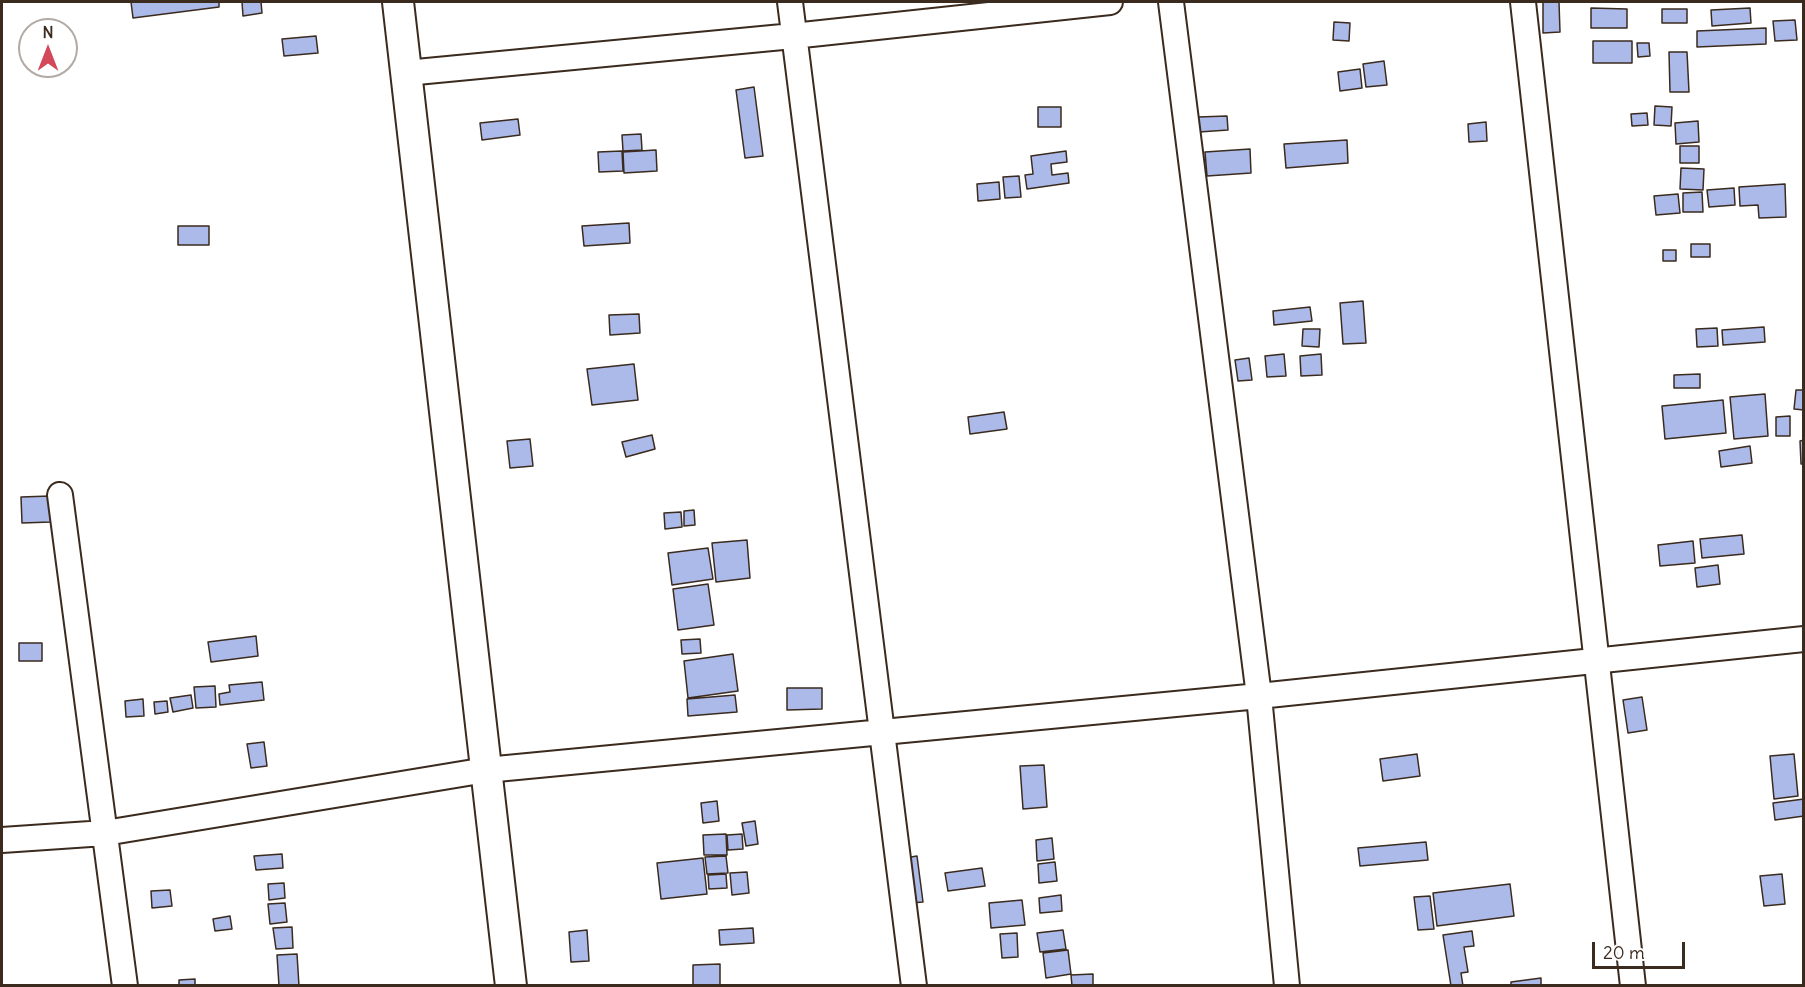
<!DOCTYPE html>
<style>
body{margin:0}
#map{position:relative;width:1805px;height:987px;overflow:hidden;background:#fff;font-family:Delius,sans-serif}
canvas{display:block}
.frame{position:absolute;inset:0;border:3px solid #3b2a1e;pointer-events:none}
.north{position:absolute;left:18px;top:18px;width:60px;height:60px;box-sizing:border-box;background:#fff;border:2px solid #b1aaa5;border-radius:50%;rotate:0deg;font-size:16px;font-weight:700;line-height:24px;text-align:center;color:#3b2a1e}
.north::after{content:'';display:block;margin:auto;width:21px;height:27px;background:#d1495b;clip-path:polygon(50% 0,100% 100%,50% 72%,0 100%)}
.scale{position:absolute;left:1592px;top:942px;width:93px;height:27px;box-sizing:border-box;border:3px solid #3b2a1e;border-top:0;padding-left:8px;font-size:18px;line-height:21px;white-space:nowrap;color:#3b2a1e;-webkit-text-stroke:4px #fff;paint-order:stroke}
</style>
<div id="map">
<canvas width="1805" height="987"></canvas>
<div class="frame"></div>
<div class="north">N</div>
<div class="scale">20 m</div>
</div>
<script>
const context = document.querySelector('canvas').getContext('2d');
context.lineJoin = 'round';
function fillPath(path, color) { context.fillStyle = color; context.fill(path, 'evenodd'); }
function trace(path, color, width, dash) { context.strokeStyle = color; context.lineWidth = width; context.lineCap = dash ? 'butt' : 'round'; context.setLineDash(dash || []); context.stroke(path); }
const building = new Path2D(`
 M131,2H219V7L133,18Z
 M242,2H261L262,13L243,16Z
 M1543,2H1559L1560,32L1543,33Z
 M1591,8L1627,9V28H1591Z
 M1750,8L1751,23L1712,26L1711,10Z
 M1662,9H1687V23H1662Z
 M1795,20L1797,40L1775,41L1773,21Z
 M1334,22L1350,23L1349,41L1333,40Z
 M1766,28V44L1697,47V31Z
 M316,36L318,53L284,56L282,39Z
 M1593,41H1632V63H1593Z
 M1637,43H1649L1650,56L1638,57Z
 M1669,52H1687L1689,92H1670Z
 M1384,61L1387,85L1366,87L1363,64Z
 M1360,69L1362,88L1340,91L1338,72Z
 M754,87L763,156L745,158L736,90Z
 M1655,106L1672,107L1671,126L1654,125Z
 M1038,107H1061V127H1038Z
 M1647,113L1648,125L1632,126L1631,114Z
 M1227,116L1228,130L1199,132L1198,117Z
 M518,119L520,135L482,140L480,123Z
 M1698,121L1699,142L1676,144L1675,123Z
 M1486,122L1487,141L1469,142L1468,124Z
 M641,134L642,150L623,151L622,135Z
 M1347,140L1348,163L1286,168L1284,144Z
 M1680,146H1699V163H1680Z
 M1250,149L1251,173L1207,176L1205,152Z
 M656,150L657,171L624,173L623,152Z
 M622,151L623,171L599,172L598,152Z
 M1066,151L1067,162L1051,164L1052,175L1068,173L1069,183L1027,189L1025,175L1033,174L1031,156Z
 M1681,168L1704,169L1703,190L1680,189Z
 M1019,176L1021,197L1005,198L1003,177Z
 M999,182L1000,199L978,201L977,184Z
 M1785,184L1786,217L1759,218L1758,205L1740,206L1739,187Z
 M1734,188L1735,205L1709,207L1707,190Z
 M1702,192L1703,212H1683V193Z
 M1678,194L1680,213L1656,215L1654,196Z
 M629,223L630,243L584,246L582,226Z
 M178,226H209V245H178Z
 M1691,244H1710V257H1691Z
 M1663,250H1676V261H1663Z
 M1363,301L1366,343L1343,344L1340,303Z
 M1310,307L1312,321L1274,325L1273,311Z
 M639,314L640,333L610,335L609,315Z
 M1764,327L1765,342L1723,345L1722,330Z
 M1717,328L1718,346L1697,347L1696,329Z
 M1303,329H1320L1319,347L1302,346Z
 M1284,354L1286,376L1267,377L1265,356Z
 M1321,354L1322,375L1301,376L1300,356Z
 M1249,358L1252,380L1238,381L1235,360Z
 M634,364L638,400L592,405L587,369Z
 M1700,374V388H1674V375Z
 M1796,390H1804V410L1794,409Z
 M1765,394L1768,436L1734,439L1730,397Z
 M1723,400L1726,433L1665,439L1662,406Z
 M1004,412L1007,429L970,434L968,417Z
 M1790,416V436H1776V417Z
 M652,435L655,449L626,457L622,442Z
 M530,439L533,466L510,468L507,441Z
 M1804,440V464H1801L1800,441Z
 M1750,446L1752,463L1721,467L1719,451Z
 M50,496L51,522L22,523L21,497Z
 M694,510L695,525L684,526V511Z
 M681,512L682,527L665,529L664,513Z
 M1742,535L1744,554L1702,558L1700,539Z
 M747,540L750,578L716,582L712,543Z
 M1693,541L1695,563L1660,566L1658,545Z
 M708,548L713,579L672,585L668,553Z
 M1718,565L1720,584L1697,587L1695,568Z
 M708,584L714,625L678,630L673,589Z
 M256,636L258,656L211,662L208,642Z
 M700,639L701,653L682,654L681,640Z
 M19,643H42V661H19Z
 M733,654L738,691L688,698L684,661Z
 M262,682L264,700L220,705L219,694L230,692L229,685Z
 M215,686L216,707L196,708L194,687Z
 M787,688H822V709L787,710Z
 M191,695L193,708L173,712L170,698Z
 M735,695L737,712L688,716L687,699Z
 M1642,697L1647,730L1628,733L1623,700Z
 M143,699L144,716L126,717L125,701Z
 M167,701L168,712L155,714L154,702Z
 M264,742L267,766L251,768L247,744Z
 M1417,754L1420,776L1383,781L1380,759Z
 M1794,754L1798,796L1774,799L1770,756Z
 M1044,765L1047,807L1023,809L1020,766Z
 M1804,799V816L1775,820L1773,803Z
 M717,801L719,821L703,823L701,803Z
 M755,821L758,844L746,846L742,823Z
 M726,834L727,855H704L703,835Z
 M742,834L743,849L728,850L727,835Z
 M1052,838L1054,859L1037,861L1036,840Z
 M1426,842L1428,860L1360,866L1358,848Z
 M282,854L283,868L256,870L254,856Z
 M726,856L728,873L707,874L705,857Z
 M917,856L923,902L911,903L905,858Z
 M703,858L707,894L661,899L657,863Z
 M1055,862L1057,881L1039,883L1038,864Z
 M982,868L985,886L948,891L945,873Z
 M747,872L749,893L732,895L730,873Z
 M726,874L727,888L709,889L708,875Z
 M1782,874L1785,904L1764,906L1760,876Z
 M284,883L285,898L269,900L268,884Z
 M1510,884L1514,916L1437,926L1433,893Z
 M170,890L172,906L152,908L151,891Z
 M1061,895L1062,911L1040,913L1039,898Z
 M1430,896L1434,929L1418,930L1414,897Z
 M1022,900L1025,925L991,928L989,903Z
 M285,903L287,922L270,924L268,904Z
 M230,916L232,929L215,931L213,919Z
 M292,927L293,948L276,949L273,928Z
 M753,928L754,943L720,945L719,930Z
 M587,930L589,961L571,962L569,932Z
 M1063,930L1066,949L1040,952L1037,933Z
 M1472,931L1474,946L1464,947L1468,972L1461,973L1463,986H1451L1443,935Z
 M1017,933L1018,957L1002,958L1000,934Z
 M1068,950L1071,974L1046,978L1043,953Z
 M297,954L299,986H279L277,955Z
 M720,964V986H693V965Z
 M1093,974V986H1072L1071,975Z
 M1541,978V986H1511V982Z
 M195,979V986H179V980Z`);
const minor = new Path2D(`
 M790,2L914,986
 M1171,2L1259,696L1287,986
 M1523,2L1633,986
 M406,73L793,36L1110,2
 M60,495L125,986
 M2,840L105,833L486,770L1259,696L1804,639`);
const tertiary = new Path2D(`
 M398,2L511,986`);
fillPath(building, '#abbae9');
trace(building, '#3b2a1e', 1.5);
trace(minor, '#3b2a1e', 28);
trace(tertiary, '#3b2a1e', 34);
trace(minor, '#fff', 24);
trace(tertiary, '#fff', 30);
</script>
